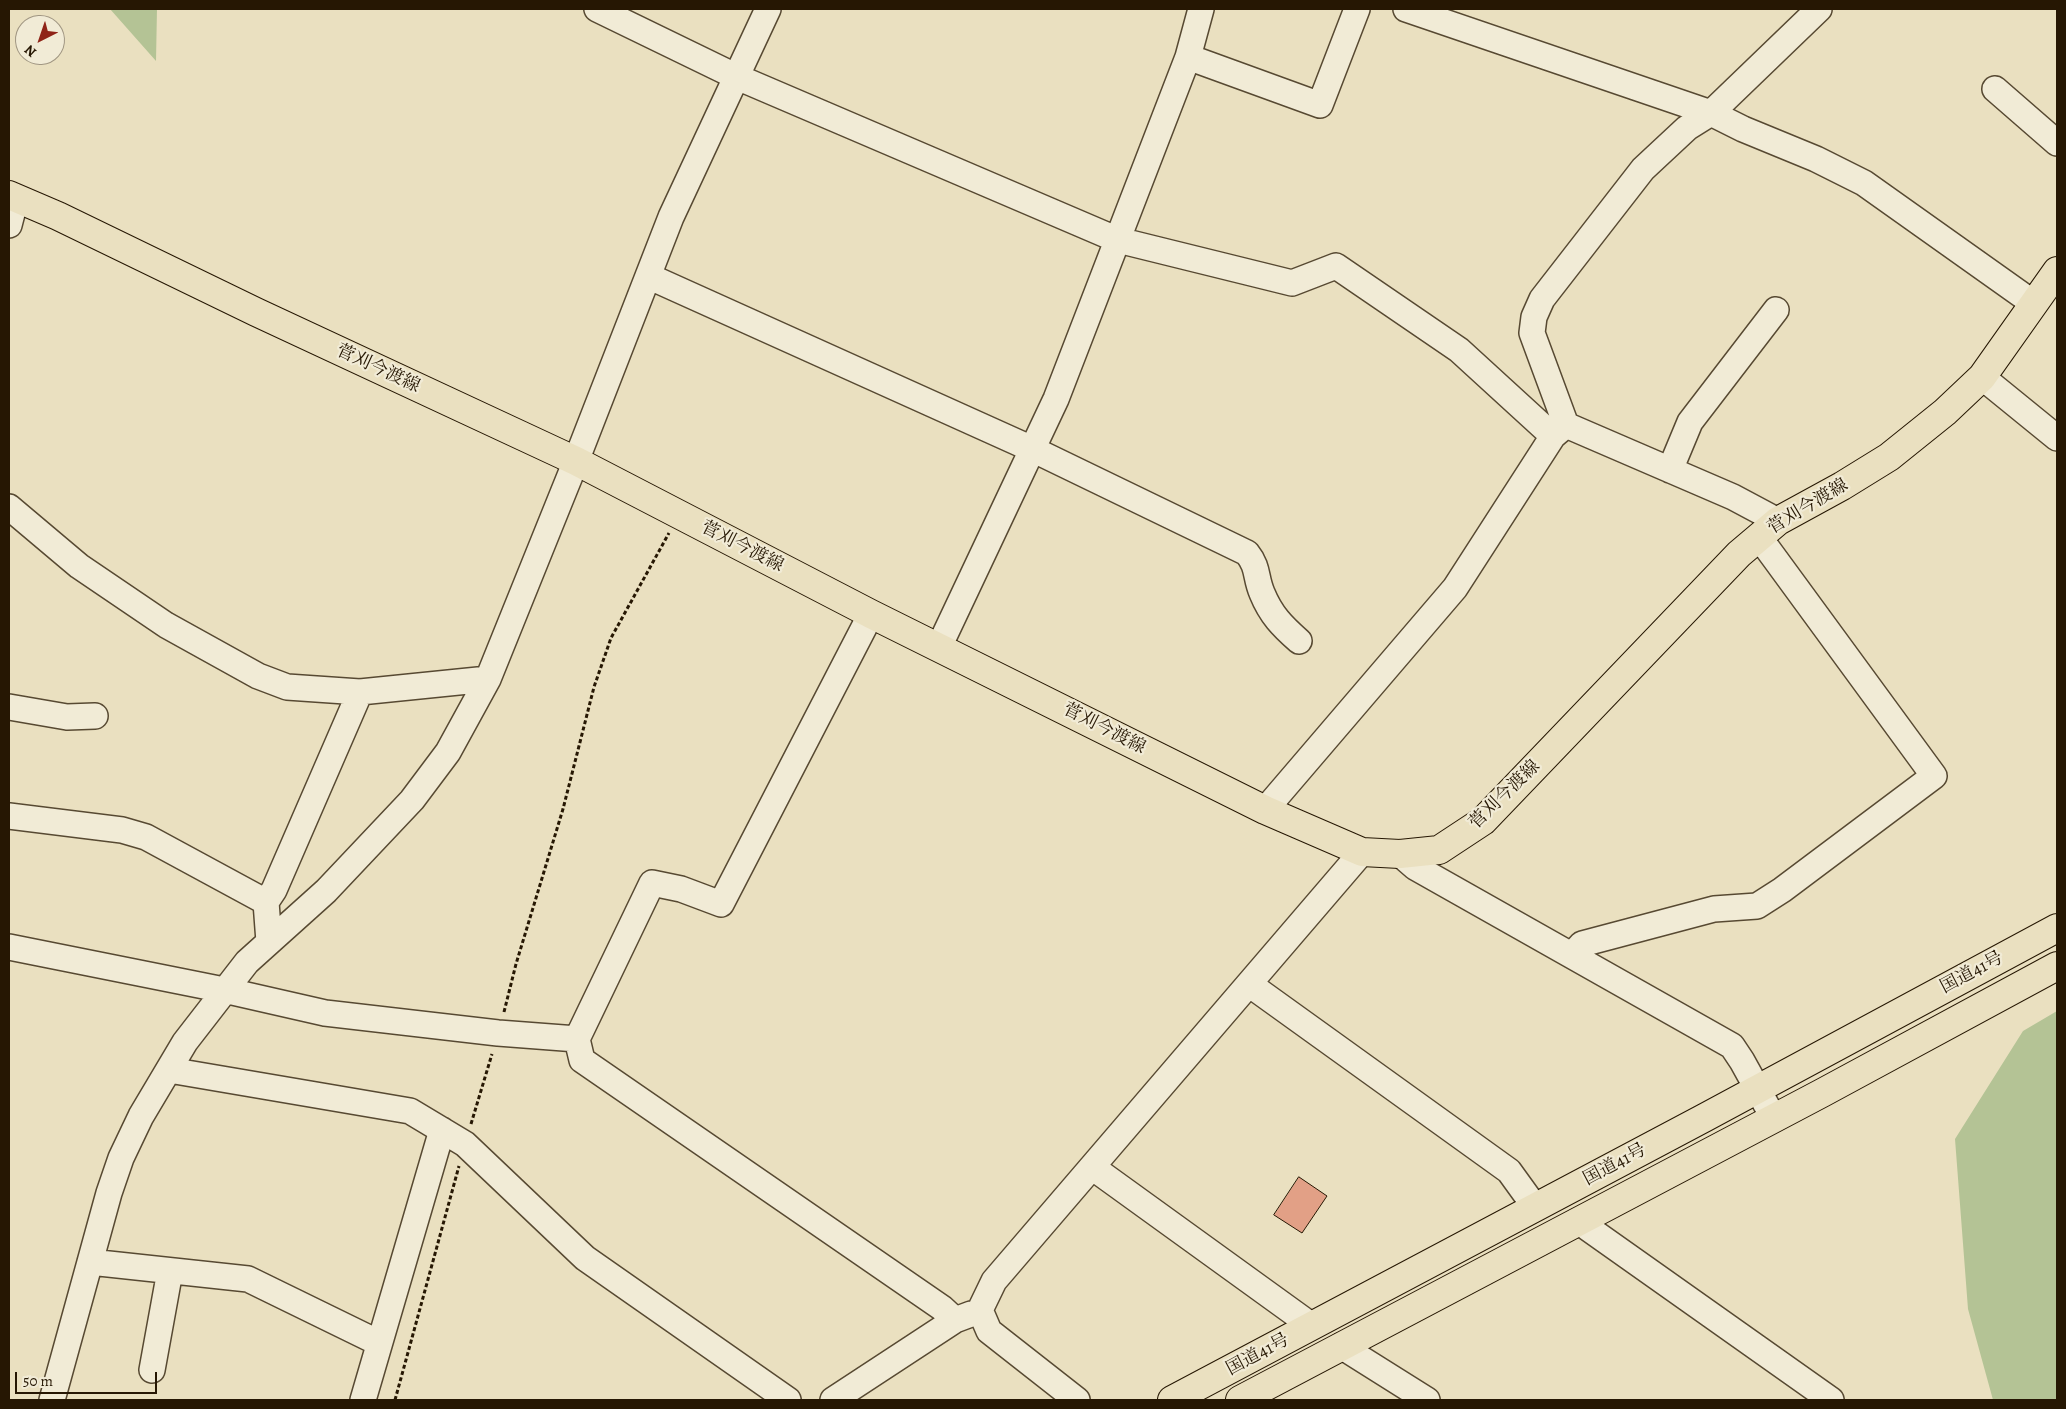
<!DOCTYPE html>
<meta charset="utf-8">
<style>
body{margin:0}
#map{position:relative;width:2066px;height:1409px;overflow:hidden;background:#eae0c0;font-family:Alegreya,serif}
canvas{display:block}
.frame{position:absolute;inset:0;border:10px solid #261703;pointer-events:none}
.north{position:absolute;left:15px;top:15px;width:50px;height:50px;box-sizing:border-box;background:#f1ebd6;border:1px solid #a09682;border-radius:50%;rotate:221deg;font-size:14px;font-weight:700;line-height:20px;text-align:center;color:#261703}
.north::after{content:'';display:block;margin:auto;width:18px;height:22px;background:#8f2418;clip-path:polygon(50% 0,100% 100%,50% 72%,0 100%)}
.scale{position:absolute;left:15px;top:1372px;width:142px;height:22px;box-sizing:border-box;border:2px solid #261703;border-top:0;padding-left:6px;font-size:15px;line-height:18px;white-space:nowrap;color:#261703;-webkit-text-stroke:4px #f1ebd6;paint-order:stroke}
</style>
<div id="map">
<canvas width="2066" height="1409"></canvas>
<div class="frame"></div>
<div class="north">N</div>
<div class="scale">50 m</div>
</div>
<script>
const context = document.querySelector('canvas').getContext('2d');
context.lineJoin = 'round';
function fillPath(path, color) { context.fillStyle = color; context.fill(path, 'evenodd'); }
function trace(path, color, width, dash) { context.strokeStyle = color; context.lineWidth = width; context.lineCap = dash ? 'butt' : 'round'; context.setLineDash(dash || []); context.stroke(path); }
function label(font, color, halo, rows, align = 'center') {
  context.font = font + ' Alegreya,"Noto Serif JP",serif'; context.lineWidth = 4.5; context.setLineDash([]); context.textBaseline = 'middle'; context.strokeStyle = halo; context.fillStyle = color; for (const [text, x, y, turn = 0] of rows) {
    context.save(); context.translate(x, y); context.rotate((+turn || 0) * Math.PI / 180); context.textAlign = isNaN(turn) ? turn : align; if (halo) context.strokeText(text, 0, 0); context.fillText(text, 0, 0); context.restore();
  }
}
const green = new Path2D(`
 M110,9H157L156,61Z
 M2057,1011V1400H1993L1968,1309L1955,1139L2023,1031Z`);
const building = new Path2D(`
 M1299,1177L1327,1196L1302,1233L1274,1215Z`);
const path = new Path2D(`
 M504,1012L516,964L563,809L594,687L611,638L669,533
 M471,1124L492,1054
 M395,1400L459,1166`);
const minor = new Path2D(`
 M597,9L737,77L1118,240L1292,283L1336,266L1459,350L1553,436
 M1406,9L1711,113L1743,129L1816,159L1864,183L2033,303
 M1188,57L1320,105L1357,9
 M1995,89L2057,143
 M9,225L16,198
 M648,276L1032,449L1247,553C1259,568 1255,577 1262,593C1271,615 1282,626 1299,641
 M1982,377L2057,438
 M1670,470L1690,422L1776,310
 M9,507L79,566L166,625L258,676L287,687L360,692L488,679
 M1778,521L1733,497L1566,425L1532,333L1534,317L1542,299L1643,169L1687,128L1711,113L1819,9
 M871,614L721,904L681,889L652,883L577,1039L582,1060L942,1308L955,1320
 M939,647L1056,399L1188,57L1201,9
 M9,707L67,717L95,716
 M1265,810L1455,588L1553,436L1566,425
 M9,816L122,830L146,837L266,902
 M1400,854L1415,867L1732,1046L1742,1061L1773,1117
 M269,942L266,902L274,890L360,692
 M9,947L224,990L325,1013L498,1033L577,1039
 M1572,955L1582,944L1714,909L1757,906L1782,890L1934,776L1759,537
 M1249,984L1509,1171L1535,1207
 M169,1070L410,1111L465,1144L585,1258L788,1400
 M1092,1167L1312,1326
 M1578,1221L1831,1400
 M90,1262L248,1279L379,1343
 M1341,1346L1427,1400
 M152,1370L170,1271
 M52,1400L109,1193L121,1158L141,1116L185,1042L247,962L326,891L412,800L448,752L488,679L576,461L671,217L768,9
 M363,1400L442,1130
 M833,1400L955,1320L971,1314
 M1077,1400L989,1331L980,1310L994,1281L1362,852`);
const major = new Path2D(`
 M9,195L58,216L256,312L576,461L871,614L1265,810L1362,852L1400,854L1439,850L1483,821L1739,554L1778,521L1842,486L1889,457L1945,412L1982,377L2057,271`);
const highway = new Path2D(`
 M1172,1400L1704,1118L2057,928
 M1240,1400L1822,1093L2057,966`);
const streetNames = [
 ["菅刈今渡線",378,369,25],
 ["菅刈今渡線",1808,507,-31],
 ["菅刈今渡線",742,547,27],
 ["菅刈今渡線",1104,729,27],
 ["菅刈今渡線",1505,795,-44],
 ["国道41号",1972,973,-28],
 ["国道41号",1615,1165,-28],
 ["国道41号",1258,1355,-28]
];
fillPath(green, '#b4c395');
fillPath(building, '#e2a086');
trace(building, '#261703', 1);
trace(minor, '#574932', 28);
trace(major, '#261703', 30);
trace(highway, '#261703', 30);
trace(path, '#261703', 3, [4, 2.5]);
trace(minor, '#f1ebd6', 25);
trace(major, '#eae0c0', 28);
trace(highway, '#eae0c0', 28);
label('18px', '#261703', '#f1ebd6', streetNames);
</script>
